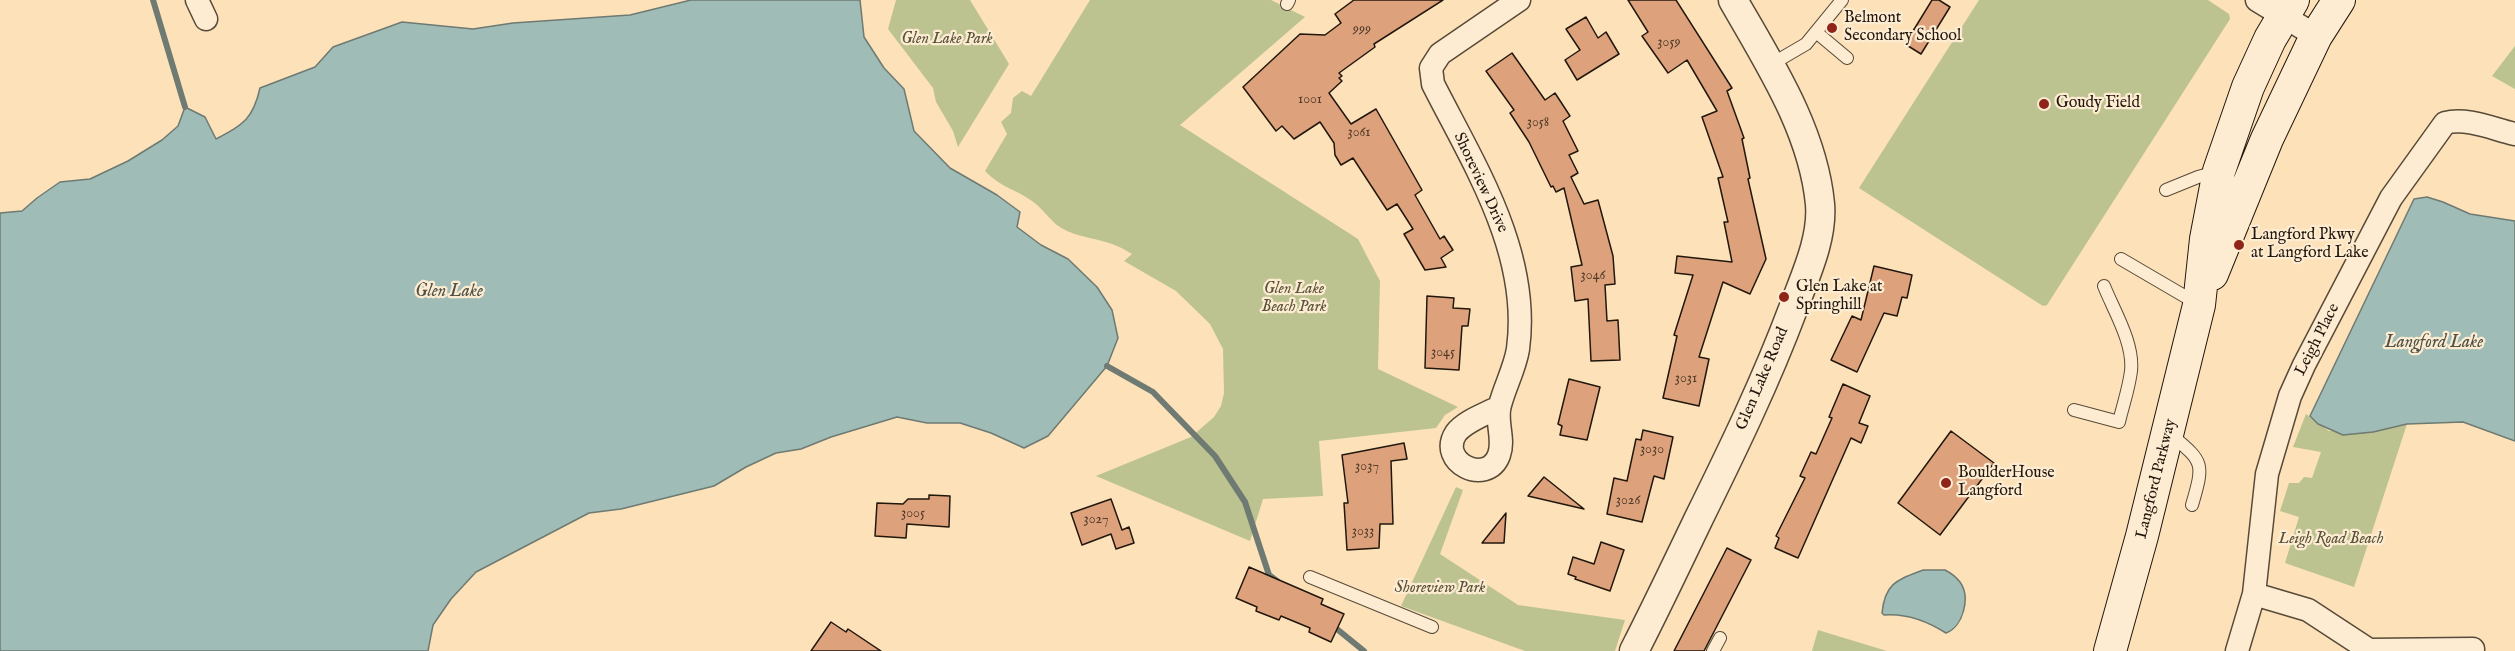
<!DOCTYPE html>
<style>
body{margin:0}
canvas{display:block;background:#fce1b9}
</style>
<canvas width="2515" height="651"></canvas>
<script>
const context = document.querySelector('canvas').getContext('2d');
context.lineJoin = 'round';
function fillPath(path, color) { context.fillStyle = color; context.fill(path, 'evenodd'); }
function trace(path, color, width, dash) { context.strokeStyle = color; context.lineWidth = width; context.lineCap = dash ? 'butt' : 'round'; context.setLineDash(dash || []); context.stroke(path); }
function label(font, color, halo, rows, align = 'center') {
  context.font = font + ' "IM FELL English",serif'; context.lineWidth = 4.5; context.setLineDash([]); context.textBaseline = 'middle'; context.strokeStyle = halo; context.fillStyle = color; for (const [text, x, y, turn = 0] of rows) {
    context.save(); context.translate(x, y); context.rotate((+turn || 0) * Math.PI / 180); context.textAlign = isNaN(turn) ? turn : align; if (halo) context.strokeText(text, 0, 0); context.fillText(text, 0, 0); context.restore();
  }
}
const green = new Path2D(`
 M896,0H970L1009,64L958,147L953,131L936,102L933,88L888,29Z
 M1090,0H1271L1305,17L1180,125L1358,239L1380,281L1378,369L1458,407L1445,415L1436,428L1319,441L1323,496L1263,499L1250,541L1096,476L1191,437L1214,417L1221,406L1224,393L1223,349L1210,324L1176,291L1124,261L1132,254C1107,238 1091,241 1067,231C1051,224 1045,210 1032,201C1014,188 1003,189 985,171L1007,134L1001,122L1011,113L1013,98L1022,91L1031,96Z
 M1979,0H2208L2229,14L2230,19L2047,305L2043,306L1859,188Z
 M2515,46V89L2492,76Z
 M2306,414L2329,431L2373,432L2407,424L2354,587L2285,563L2299,517L2280,511L2289,483H2299L2304,477L2312,478L2321,452L2293,447Z
 M1456,487L1463,490L1440,554L1518,605L1625,620L1615,651H1525L1401,606Z
 M1818,630L1887,651H1812Z`);
const water = new Path2D(`
 M691,0H860L864,37L884,68L904,89L914,131L950,168L997,195L1020,212L1017,227L1041,245L1068,259L1097,287L1112,310L1118,338L1107,366L1048,436L1024,448L991,433L960,423H927L897,417L831,437L801,449L776,453L746,467L714,486L621,509L589,513L476,572L451,599L433,625L428,651H0V213L22,211L37,198L60,182L90,179L128,161L162,140L178,126L185,107L205,117L216,139C244,124 253,119 260,88L315,67L333,47L402,22L473,29L513,23L630,15Z
 M2427,197L2443,202L2470,214L2515,221V441L2463,422L2407,424L2373,432L2343,435L2318,424L2310,416L2414,199Z
 M1923,570H1945C1951,573 1956,577 1960,582C1971,597 1963,627 1946,633C1927,621 1907,613 1884,615L1882,613C1885,583 1897,580 1923,570Z`);
const stream = new Path2D(`
 M153,0L185,107
 M1107,366L1153,392L1215,456L1245,502L1269,575L1277,581
 M1332,625L1364,651`);
const building = new Path2D(`
 M1354,0H1443L1374,44L1375,47L1339,73L1342,76L1339,78L1342,81L1329,93L1351,124L1376,109L1422,190L1415,195L1440,239L1444,236L1453,250L1441,258L1446,267L1425,270L1404,234L1413,229L1397,204L1387,210L1353,158L1341,165L1335,155L1334,143L1320,122L1294,139L1282,126L1276,131L1243,87L1300,34L1325,35L1341,23L1335,14Z
 M1628,0H1676L1732,88L1727,91L1744,138L1742,139L1750,178L1748,179L1766,259L1750,294L1723,282L1699,357L1709,359L1699,406L1663,398L1677,336L1674,335L1693,275L1675,273L1677,256L1732,262L1724,222H1728L1718,178L1723,177L1702,117L1717,111L1687,60L1668,73L1642,36L1648,32Z
 M1932,0H1939L1950,7L1921,54L1905,44Z
 M1586,17L1598,38L1606,32L1619,54L1577,80L1565,60L1580,50L1566,29Z
 M1512,53L1545,100L1555,93L1570,116L1563,121L1578,151L1569,155L1578,173L1571,177L1584,204L1598,200L1613,256L1615,284L1605,285L1607,321L1618,320L1620,360L1591,361L1588,299L1575,301L1571,267L1582,265L1564,188L1556,192L1553,186L1551,187L1529,142L1510,113L1514,110L1486,71Z
 M1874,266L1912,275L1907,298L1902,297L1897,316L1884,313L1857,372L1831,360L1852,316L1861,320Z
 M1427,296L1454,298L1453,308L1470,309L1468,326H1462L1459,370L1425,368Z
 M1569,379L1600,387L1587,440L1560,435L1562,426L1558,424Z
 M1843,384L1870,396L1859,423L1868,426L1861,443L1851,438L1798,558L1775,548L1779,538L1776,536L1805,478L1800,476L1811,452L1816,454L1832,418L1829,417Z
 M1643,430L1673,437L1664,479L1654,476L1642,522L1607,514L1614,478L1627,481L1636,439L1641,440Z
 M1951,431L1994,463L1940,535L1898,503Z
 M1404,443L1407,459L1391,461L1393,524H1380L1379,548L1347,550L1344,503H1348L1342,455Z
 M1544,477L1584,509L1528,496Z
 M929,495L950,496L949,527L907,524L906,538L875,536L877,503L903,504L908,499H929Z
 M1111,499L1122,530L1129,527L1134,543L1116,549L1111,534L1082,545L1071,513Z
 M1506,513L1504,543H1482Z
 M1601,542L1624,550L1610,591L1575,579L1576,577L1568,574L1573,557L1594,564Z
 M1727,548L1751,560L1704,651H1674Z
 M1249,567L1323,599L1321,604L1344,614L1331,642L1309,632L1310,628L1281,616L1279,620L1256,611L1257,607L1236,598Z
 M831,622L846,632L848,629L881,651H811Z`);
const service = new Path2D(`
 M1287,4L1289,0
 M1816,32L1847,58
 M1770,65L1806,44L1842,0
 M2166,190L2198,177L2216,172
 M2121,259L2198,304
 M2074,410L2119,422C2123,405 2129,388 2131,371C2134,343 2114,311 2104,286
 M2169,433C2203,462 2205,461 2192,505
 M1310,577L1432,627
 M1713,651L1720,638`);
const minor = new Path2D(`
 M197,0L206,19
 M2257,0L2316,36
 M1499,407C1486,414 1465,421 1456,433C1437,462 1487,487 1499,455C1505,439 1495,421 1500,405C1505,386 1515,368 1518,349C1531,253 1474,165 1433,84L1431,68L1440,54L1519,0
 M2254,594L2308,610L2369,650L2473,649
 M2237,651L2254,594L2267,474L2290,396L2304,365L2391,198L2445,123C2467,117 2493,129 2515,134`);
const tertiary = new Path2D(`
 M1634,651C1656,608 1677,564 1698,520C1732,451 1766,381 1793,309C1805,276 1823,239 1820,204C1813,130 1769,63 1733,0`);
const secondary = new Path2D(`
 M2212,274L2267,139L2316,36L2339,0
 M2110,651L2142,536L2199,305L2206,239L2219,171L2248,87L2270,39L2293,0`);
const markers = [
 [1832,28,6,"#8f2418"],
 [2044,104,6,"#8f2418"],
 [2239,245,6,"#8f2418"],
 [1784,297,6,"#8f2418"],
 [1946,483,6,"#8f2418"]
];
const numberNames = [
 ["999",1362,30],
 ["3059",1669,43],
 ["1001",1310,100],
 ["3058",1538,123],
 ["3061",1359,133],
 ["3046",1593,276],
 ["3045",1443,353],
 ["3031",1686,379],
 ["3030",1652,450],
 ["3037",1367,467],
 ["3026",1628,501],
 ["3005",913,514],
 ["3027",1096,520],
 ["3033",1363,532]
];
const poiNames = [
 ["Belmont",1844,19],
 ["Secondary School",1844,37],
 ["Goudy Field",2056,104],
 ["Langford Pkwy",2251,236],
 ["at Langford Lake",2251,254],
 ["Glen Lake at",1796,288],
 ["Springhill",1796,306],
 ["BoulderHouse",1958,474],
 ["Langford",1958,492]
];
const parkNames = [
 ["Glen Lake Park",947,40],
 ["Glen Lake",1294,290],
 ["Beach Park",1294,308],
 ["Leigh Road Beach",2331,540],
 ["Shoreview Park",1440,589]
];
const streetNames = [
 ["Shoreview Drive",1480,183,65],
 ["Leigh Place",2318,340,-63],
 ["Glen Lake Road",1763,379,-67],
 ["Langford Parkway",2157,479,-76]
];
const waterNames = [
 ["Glen Lake",449,292],
 ["Langford Lake",2434,343]
];
fillPath(green, '#bcc391');
fillPath(water, '#a0bcb6');
trace(water, '#6e7a72', 1.5);
trace(stream, '#6e7a72', 6);
fillPath(building, '#dda27c');
trace(building, '#22170d', 1.5);
trace(service, '#584a38', 14);
trace(minor, '#584a38', 25);
trace(tertiary, '#584a38', 31);
trace(secondary, '#22170d', 34);
trace(service, '#fdecd2', 12);
trace(minor, '#fdecd2', 22);
trace(tertiary, '#fdecd2', 28);
trace(secondary, '#fdecd2', 32);
for (const [x, y, r, color] of markers) { const dot = new Path2D(); dot.arc(x, y, r, 0, 2 * Math.PI); context.fillStyle = color; context.fill(dot); trace(dot, '#fdecd2', 2); }
label('14px', '#513a29', null, numberNames);
label('16px', '#22170d', '#fdecd2', poiNames, 'left');
label('italic 16px', '#58533b', '#fdecd2', parkNames);
label('16px', '#22170d', '#fdecd2', streetNames);
label('italic 18px', '#4e5148', '#fdecd2', waterNames);
</script>
